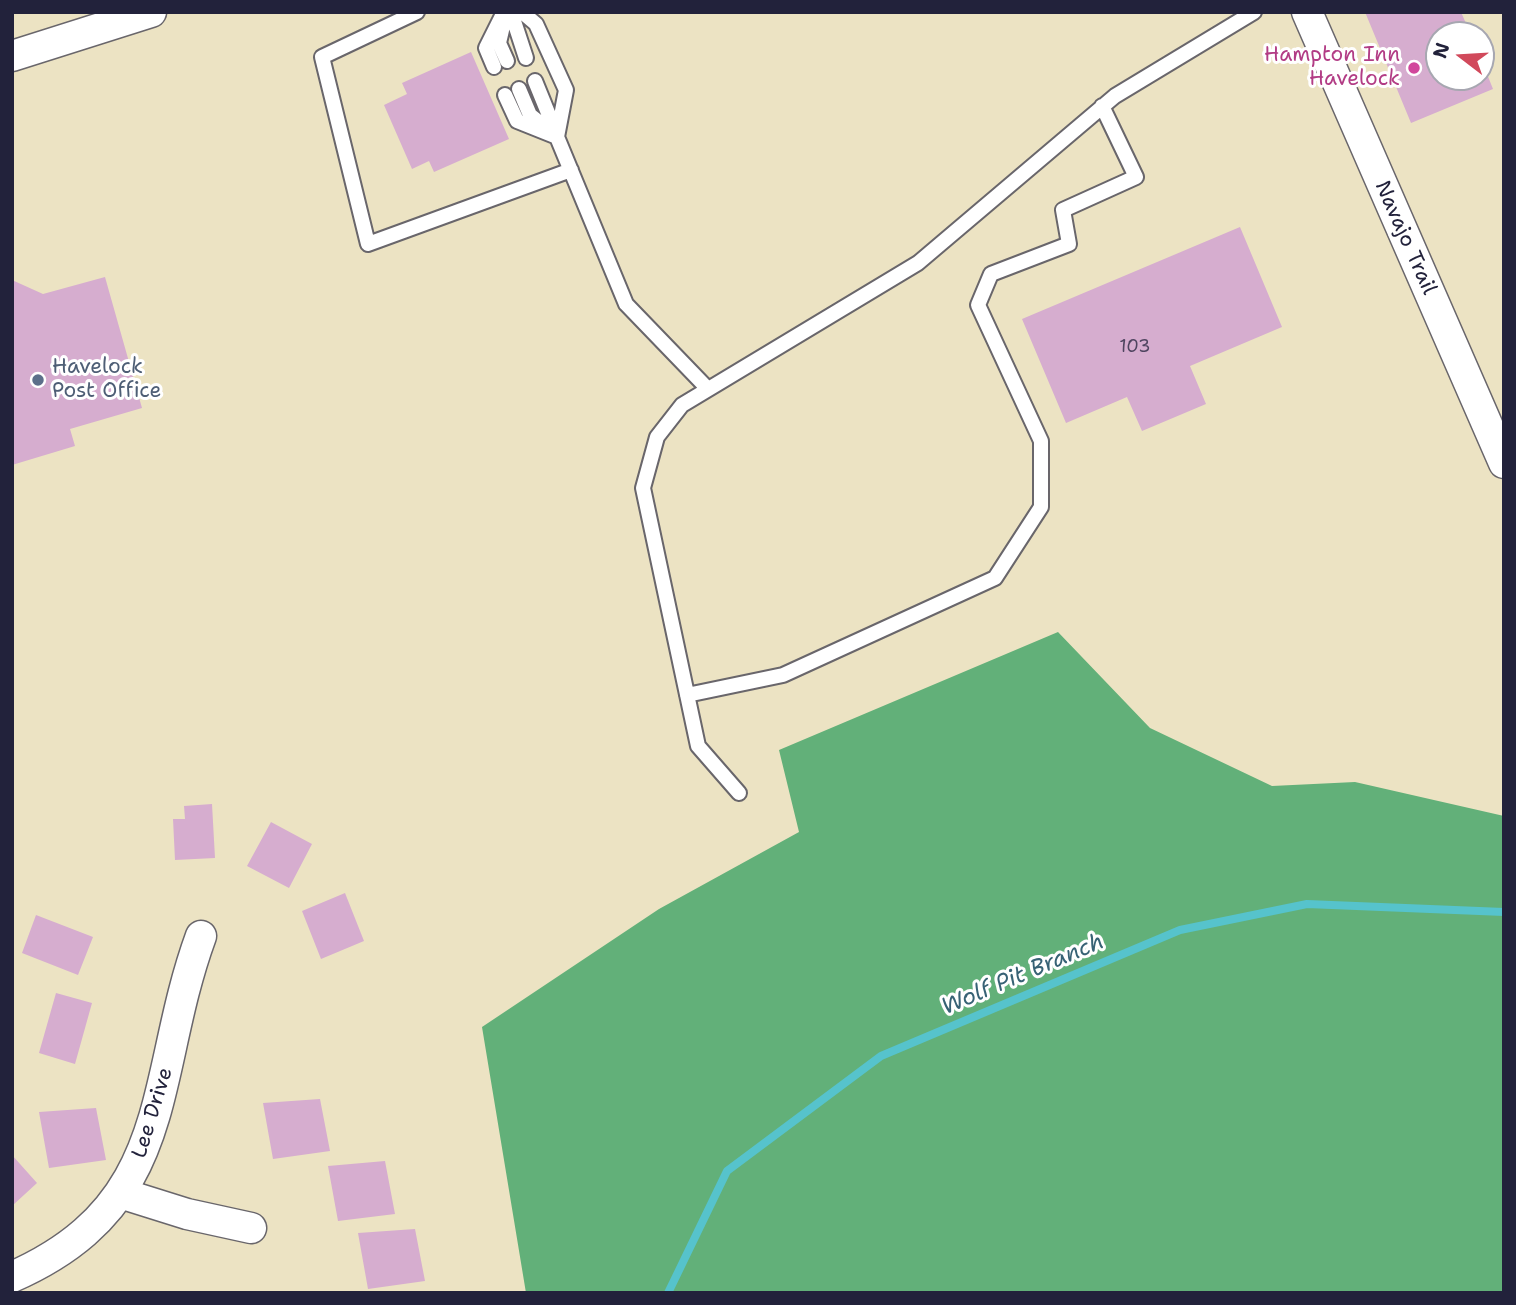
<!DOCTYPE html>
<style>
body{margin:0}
#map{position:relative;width:1516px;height:1305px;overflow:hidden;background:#ece3c3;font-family:"Shantell Sans",sans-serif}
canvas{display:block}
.frame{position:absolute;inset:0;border:14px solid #22223b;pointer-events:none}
.north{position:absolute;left:1425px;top:21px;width:70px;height:70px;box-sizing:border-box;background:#fff;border:2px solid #a7a7b1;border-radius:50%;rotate:287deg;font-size:19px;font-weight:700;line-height:28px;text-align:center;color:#22223b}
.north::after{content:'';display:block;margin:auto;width:24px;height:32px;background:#d1495b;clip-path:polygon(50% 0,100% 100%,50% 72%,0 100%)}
</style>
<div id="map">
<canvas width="1516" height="1305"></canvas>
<div class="frame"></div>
<div class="north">N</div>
</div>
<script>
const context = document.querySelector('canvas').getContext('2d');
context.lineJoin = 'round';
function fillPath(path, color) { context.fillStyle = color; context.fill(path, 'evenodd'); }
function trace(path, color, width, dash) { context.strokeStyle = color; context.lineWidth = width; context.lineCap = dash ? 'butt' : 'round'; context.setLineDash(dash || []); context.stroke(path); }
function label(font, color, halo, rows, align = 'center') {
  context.font = font + ' "Shantell Sans",sans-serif'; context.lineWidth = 6; context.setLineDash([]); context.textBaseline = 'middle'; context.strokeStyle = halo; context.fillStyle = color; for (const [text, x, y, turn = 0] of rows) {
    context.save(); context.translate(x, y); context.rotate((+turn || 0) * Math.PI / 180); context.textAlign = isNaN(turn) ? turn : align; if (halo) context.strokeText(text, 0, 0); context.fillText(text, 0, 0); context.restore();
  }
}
const forest = new Path2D(`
 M1058,632L1150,728L1272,786L1355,782L1504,816V1293H526L482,1027L659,909L799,832L779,750Z`);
const stream = new Path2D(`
 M668,1293L727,1171L881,1056L1180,930L1307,904L1504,912`);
const building = new Path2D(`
 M1365,12H1461L1471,35H1439V77H1481V59L1493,89L1411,123Z
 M471,52L509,139L434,172L429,161L412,169L384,105L407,94L402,83Z
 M1240,227L1282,327L1190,366L1206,404L1142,431L1127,397L1066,423L1022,319Z
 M105,277L142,408L70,429L75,446L12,465V280L43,294Z
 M212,804L215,858L175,860L173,819H185L184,806Z
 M271,822L312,844L289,888L247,866Z
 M345,893L364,941L321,959L302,911Z
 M36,915L93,937L78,975L22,953Z
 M56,993L92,1003L75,1064L39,1053Z
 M320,1099L330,1151L273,1159L263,1103Z
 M96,1108L106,1160L49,1168L39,1112Z
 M12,1155L37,1183L12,1206Z
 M385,1161L395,1214L338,1221L328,1166Z
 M415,1229L425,1281L368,1289L358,1233Z`);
const lane = new Path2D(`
 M417,12L322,57L368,244L571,170
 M511,12L526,58
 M522,12L536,24L566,90L557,137L626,304L708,389
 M503,26L499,43L507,61
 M494,67L486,48L504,12
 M535,81L557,135
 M519,89L530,115L545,127
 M505,95L517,121L557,137
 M687,695L783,675L995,578L1041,507V441L978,305L991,274L1069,244L1063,210L1136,177L1102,106
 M739,793L698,746L643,488L657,437L682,405L918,263L1115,96L1254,12`);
const street = new Path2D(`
 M1307,12L1504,463
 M12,56L151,12
 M120,1193L187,1214L251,1228
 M12,1277C178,1204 149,1078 201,936`);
const markers = [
 [1414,68,7,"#d1479c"],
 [38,380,7,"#5c6f8a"]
];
const numberNames = [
 ["103",1135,347]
];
const hotelNames = [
 ["Hampton Inn",1400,56],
 ["Havelock",1400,80]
];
const streetNames = [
 ["Navajo Trail",1405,238,66],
 ["Lee Drive",153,1113,-73]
];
const serviceNames = [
 ["Havelock",52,368],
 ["Post Office",52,392]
];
const waterNames = [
 ["Wolf Pit Branch",1023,975,-23]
];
fillPath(forest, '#62b079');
trace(stream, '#56c3cc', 8);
fillPath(building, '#d6adcf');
trace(lane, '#69666b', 18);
trace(street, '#69666b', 33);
trace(lane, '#fff', 14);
trace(street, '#fff', 30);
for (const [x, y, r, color] of markers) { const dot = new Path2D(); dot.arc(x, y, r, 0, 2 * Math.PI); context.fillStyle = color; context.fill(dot); trace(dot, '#fff', 2.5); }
label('18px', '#4f4560', null, numberNames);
label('21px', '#b23c85', '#fff', hotelNames, 'right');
label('21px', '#22223b', '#fff', streetNames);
label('21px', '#4e5e75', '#fff', serviceNames, 'left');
label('italic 23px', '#376275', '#fff', waterNames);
</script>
